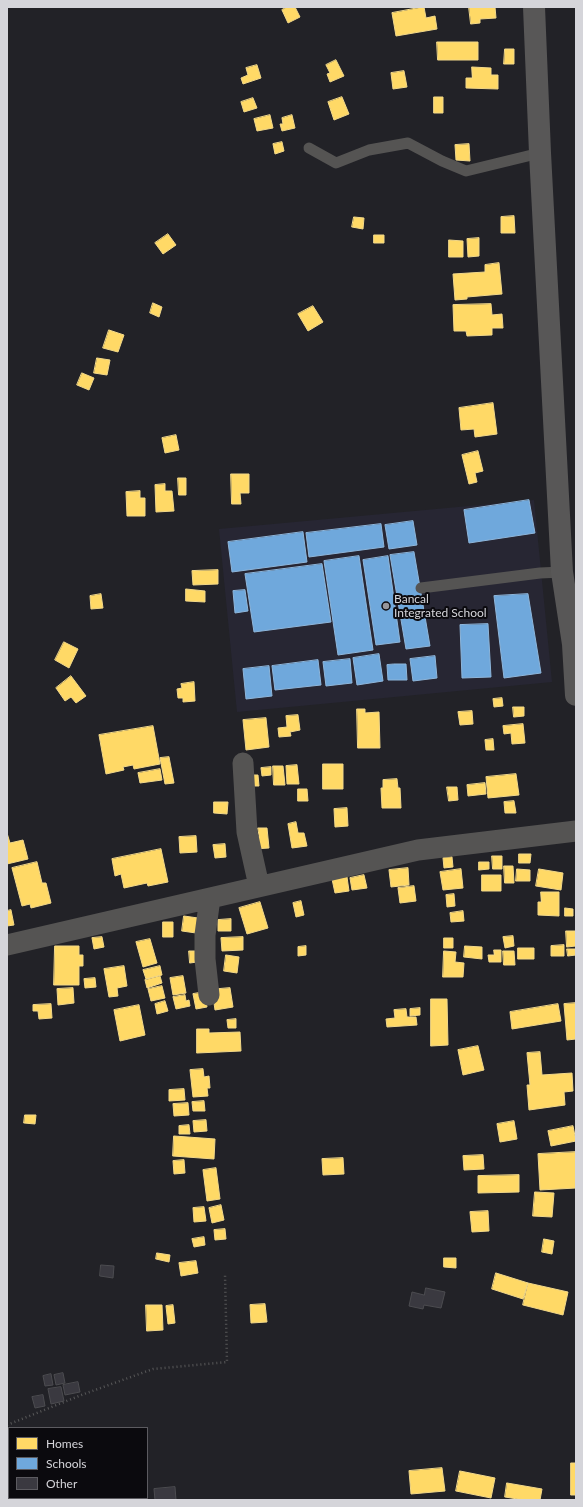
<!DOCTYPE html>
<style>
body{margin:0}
#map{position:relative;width:583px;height:1507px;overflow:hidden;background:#222227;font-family:Lato,sans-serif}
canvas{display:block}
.frame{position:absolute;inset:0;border:8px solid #d5d5da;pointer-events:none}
.legend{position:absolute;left:8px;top:1427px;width:140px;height:72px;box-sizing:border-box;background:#0b0a0e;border:1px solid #5c5b60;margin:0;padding:5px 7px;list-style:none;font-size:12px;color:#d5d5da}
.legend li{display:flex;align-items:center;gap:8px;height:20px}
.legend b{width:20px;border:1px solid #5c5b60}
</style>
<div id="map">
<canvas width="583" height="1507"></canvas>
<div class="frame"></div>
<ul class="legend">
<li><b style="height:11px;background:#ffd966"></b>Homes</li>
<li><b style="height:11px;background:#6fa8dc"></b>Schools</li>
<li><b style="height:11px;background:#3a3940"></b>Other</li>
</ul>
</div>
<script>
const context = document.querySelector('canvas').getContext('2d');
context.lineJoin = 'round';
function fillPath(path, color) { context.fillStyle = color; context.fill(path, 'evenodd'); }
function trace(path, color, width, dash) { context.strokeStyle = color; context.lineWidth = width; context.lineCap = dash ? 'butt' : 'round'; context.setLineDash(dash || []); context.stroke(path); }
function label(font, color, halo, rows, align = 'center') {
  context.font = font + ' Lato,sans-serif'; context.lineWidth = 4; context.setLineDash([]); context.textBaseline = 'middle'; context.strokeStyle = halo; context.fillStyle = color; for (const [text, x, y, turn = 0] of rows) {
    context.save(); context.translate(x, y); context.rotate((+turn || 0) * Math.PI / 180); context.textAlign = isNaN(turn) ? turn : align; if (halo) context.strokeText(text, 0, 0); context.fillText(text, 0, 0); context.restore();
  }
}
const built = new Path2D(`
 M534,500L552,682L237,712L219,529Z`);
const homes = new Path2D(`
 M287,7H295L300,17L288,23L282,10Z
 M424,7L426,18L435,16L437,29L396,36L392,13Z
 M469,7H495L496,18L480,19V23L471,24Z
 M437,42H478V60H438Z
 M505,49H514V64H504Z
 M336,60L344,76L330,82L327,74L330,73L326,65Z
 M257,65L261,78L243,84L241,78L248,75L246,68Z
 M472,67L491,68V75H498V89L466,88V78H472Z
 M404,71L407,87L393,89L391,73Z
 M342,97L349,114L334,120L328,102Z
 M434,97H443V113H434Z
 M253,98L257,108L244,112L241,102Z
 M270,115L273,128L257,131L254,119Z
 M292,115L295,128L282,131L280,124H283L282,118Z
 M282,142L284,151L275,154L273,144Z
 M469,144L470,161L456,160L455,145Z
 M514,216L515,233H501V217Z
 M354,217L364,218L363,229L352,227Z
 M168,234L176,245L163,254L155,243Z
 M374,235H384V243H374Z
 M479,238V256L468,257L467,239Z
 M449,240L463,241V257H449Z
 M499,263L502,294L467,297V299L455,300L453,274L485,272V265Z
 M153,303L162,307L159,317L150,313Z
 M491,304L492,315L502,314L503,328H492V335L467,336L466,331H454L453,305Z
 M313,306L323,322L308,331L298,314Z
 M109,330L124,335L118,352L103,348Z
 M97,358L110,360L107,375L94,373Z
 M82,373L94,378L89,390L77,385Z
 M493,403L497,434L475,437L474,429L461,430L459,408Z
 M176,435L179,450L165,453L162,438Z
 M478,451L483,471L475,473L477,482L469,484L462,455Z
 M231,474H249V493H240L241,504H232Z
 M178,478H186V495H179Z
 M165,484V491H172L174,511L156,512L155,485Z
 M140,491V498H145V516H127L126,492Z
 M218,570V584L193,585L192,571Z
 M186,589L205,591V602L186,601Z
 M101,594L103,608L91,609L90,596Z
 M64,642L78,649L69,668L55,660Z
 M71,676L86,696L76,703L71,697L65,701L56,688Z
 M194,682L195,701L183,702V698H178L177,689L182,688L181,684Z
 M502,698L503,706L494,707L493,699Z
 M513,707H524V716L514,717Z
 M357,709H365V713L379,712L380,748H358Z
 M472,711L473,724L460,725L458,712Z
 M298,715L300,730L290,732L291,736L279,737L278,728L287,727L286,716Z
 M266,718L269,747L246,750L243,720Z
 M523,724L525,743L512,744L511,733L504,734L503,726Z
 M153,726L160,764L134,769L133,765L123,767L124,770L106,774L99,735Z
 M493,739L494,750H486L485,740Z
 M169,757L174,783L165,784L160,758Z
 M323,764H343V789H323Z
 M297,765L299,784H287L286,766Z
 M273,766H283L285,785H274Z
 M271,767V775L262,776L261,768Z
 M160,769L162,780L140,783L138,773Z
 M516,774L519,795L488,798L486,777Z
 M249,775H258L259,786H249Z
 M397,779L398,788H400L401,808H382L381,788H383V780Z
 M485,783L486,794L468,796L467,785Z
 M447,787H457L458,800L449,801Z
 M298,789H307L308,801H298Z
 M514,801L516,813H505L504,802Z
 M214,802H228L227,814L214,813Z
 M347,808L348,826L335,827L334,809Z
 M296,822L298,833H304L307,846L292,848L288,824Z
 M258,828H267L269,848L254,849L253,837H259Z
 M7,833L10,843L23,840L28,859L7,864Z
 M196,836L197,852L180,853L179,837Z
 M225,844L226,857L215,858L213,845Z
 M161,849L168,882L148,886L147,883L124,888L121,874L115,876L112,859Z
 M519,854H531L530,863H519Z
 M492,856H502V869H493Z
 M452,857L453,867L444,868L443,858Z
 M37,862L42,883H46L51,903L31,908L30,904L22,906L12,868Z
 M479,862H489V869L479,870Z
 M504,866H513L514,883H505Z
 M408,868L409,885L391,887L389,870Z
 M461,869L463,888L443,890L440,872Z
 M517,869L530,870V881H516Z
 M539,869L563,873L561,890L536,886Z
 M364,875L367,888L352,890L350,878Z
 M482,875H501V891H482Z
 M347,877L349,891L335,893L332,879Z
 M414,886L416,901L400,903L398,888Z
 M541,892H559V916L538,915V902H541Z
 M454,894L455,906L447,907L446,895Z
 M301,901L304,915L296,917L293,903Z
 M260,902L268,928L247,934L239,908Z
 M565,908L573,909V916H565Z
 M11,910L14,925L7,926V911Z
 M463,911L464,921L451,922L450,913Z
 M184,916L198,918L196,933L182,931Z
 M231,919V931H218V920Z
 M163,922H173V937H163Z
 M566,931H576V946L567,947Z
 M513,936L514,946L505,948L503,937Z
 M102,937L104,947L94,949L92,938Z
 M243,937V950L222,951L221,938Z
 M444,938H453V948H444Z
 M150,939L157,963L143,967L136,942Z
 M564,945V956H551V946Z
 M55,946H79V955H83V966H79V985H54Z
 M306,946V955L298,956V947Z
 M465,946L482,947V959L464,957Z
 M518,948H534V959H518Z
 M567,949H575L576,955L568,956Z
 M494,950H501V962H489L488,955H494Z
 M189,951H197V962L190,963Z
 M444,951L456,952L455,962L464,963L463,977H443Z
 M503,951H514L515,965H504Z
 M226,955L239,957L237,973L224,971Z
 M124,966L127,986L117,988L118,996L109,997L104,969Z
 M160,966L162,975L146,979L143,970Z
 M160,976L162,983L147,988L145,980Z
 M183,976L186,993L173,995L170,978Z
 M95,978L96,987L85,988L84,979Z
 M162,986L165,998L151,1001L148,989Z
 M73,988L74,1003L58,1005L57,989Z
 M230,988L233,1007L215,1010L213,996L218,989Z
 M205,992L207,1007L196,1009L193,994Z
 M185,995L186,1001L189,1000L190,1006L176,1009L173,997Z
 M431,999H447L448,1045L431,1046Z
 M165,1001L168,1011L157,1014L155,1004Z
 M576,1003V1039L567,1040L564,1004Z
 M51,1004L52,1018L39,1019L38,1011H33V1005Z
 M558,1004L561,1021L512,1029L510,1012Z
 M139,1005L145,1035L120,1041L114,1010Z
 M420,1008V1015L410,1016V1009Z
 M406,1009L407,1017H416L417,1025L387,1027L386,1019L395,1018L394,1010Z
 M236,1019V1028H228L227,1020Z
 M197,1029H209V1033L240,1032L241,1051L197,1053Z
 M478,1046L484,1070L463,1075L458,1050Z
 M540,1052L542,1075L572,1073L573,1091L564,1092L565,1105L529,1110L527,1085H530L527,1053Z
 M203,1069L204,1077L209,1076L210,1088H207L208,1096L193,1097L190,1070Z
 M184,1089L185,1100L169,1101V1090Z
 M204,1101L205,1111H193L192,1102Z
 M188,1103L189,1115L174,1116L173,1104Z
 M25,1115H36L35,1124L24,1123Z
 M206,1120L207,1131L194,1132L193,1121Z
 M514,1121L517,1139L500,1142L497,1124Z
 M189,1125L190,1134H179V1126Z
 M573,1126L576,1141L551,1146L548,1131Z
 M174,1136L215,1139L214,1159L173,1156Z
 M576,1152V1188L540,1190L538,1154Z
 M483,1155L484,1169L464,1170L463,1156Z
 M343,1158L344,1174L323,1175L322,1159Z
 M184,1160L185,1173L174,1174L173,1161Z
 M216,1168L220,1199L207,1201L203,1170Z
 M519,1175V1192L478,1193V1176Z
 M535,1192L554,1193L552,1217L533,1216Z
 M221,1205L224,1220L212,1223L209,1208Z
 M204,1207L206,1221L194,1222L193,1208Z
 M488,1211L489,1231L472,1232L470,1212Z
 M225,1229L226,1239L215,1240L214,1230Z
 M204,1237L205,1245L194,1247L192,1239Z
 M544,1239L554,1241L552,1254L542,1252Z
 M157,1253L170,1255L169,1262L156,1259Z
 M444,1258H456V1268L444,1267Z
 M196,1261L198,1273L181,1276L179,1263Z
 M496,1273L528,1283L523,1299L492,1289Z
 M528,1283L568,1292L563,1315L523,1305Z
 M265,1304L267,1322L251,1323L250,1305Z
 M146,1305H162L163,1330L147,1331Z
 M173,1305L175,1323L168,1324L166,1306Z
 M571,1463H576V1495H571Z
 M442,1468L445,1491L411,1494L409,1471Z
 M460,1471L495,1478L491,1498L456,1491Z
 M507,1483L542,1489L540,1500H524L505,1497Z`);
const schools = new Path2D(`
 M529,500L535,533L469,543L464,510Z
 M413,521L417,545L389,549L385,525Z
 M381,524L384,547L309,557L306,533Z
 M303,532L307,562L232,572L228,542Z
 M414,552L430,646L406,649L390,555Z
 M359,556L373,650L338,655L324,561Z
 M388,556L400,642L376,645L363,560Z
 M322,564L331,622L254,632L245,574Z
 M245,590L248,611L235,613L233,591Z
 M528,594L541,673L504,678L494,596Z
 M488,624L491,677L462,678L460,625Z
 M379,654L383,681L357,685L353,658Z
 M435,656L437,678L413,681L410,659Z
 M350,659L352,683L326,686L323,662Z
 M318,660L321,685L275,690L272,666Z
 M394,664H406L407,680H388L387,665Z
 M269,666L272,696L246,699L243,669Z`);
const building = new Path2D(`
 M101,1265L114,1266L113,1278L100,1276Z
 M426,1288L445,1292L441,1308L424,1305L423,1309L409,1306L412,1292L424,1295Z
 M63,1373L65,1383L56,1385L54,1375Z
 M51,1374L53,1385L45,1386L43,1376Z
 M78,1382L80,1392L65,1395L63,1385Z
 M61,1387L64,1401L51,1404L48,1389Z
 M43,1395L45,1406L35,1408L32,1397Z
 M175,1487L176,1500H155L154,1489Z`);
const path = new Path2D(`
 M7,1425L84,1394L153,1369L227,1362L225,1275`);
const lane = new Path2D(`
 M309,148L336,163L369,150L408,143L442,161L466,171L540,153
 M421,588L540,573L562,572`);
const street = new Path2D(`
 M243,763L247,832L259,886
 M7,945L418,850L576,831
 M209,995L205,959V935L210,898`);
const secondary = new Path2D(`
 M534,7L540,153L562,572L573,644L576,695`);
const markers = [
 [386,606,4,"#96969b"]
];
const poiNames = [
 ["Bancal",394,599],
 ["Integrated School",394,613]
];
fillPath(built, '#272633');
fillPath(homes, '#ffd966');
trace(homes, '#f2d889', 1);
fillPath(schools, '#6fa8dc');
trace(schools, '#8eb6db', 1);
fillPath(building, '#3a3940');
trace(building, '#4c4c50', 1);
trace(path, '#585859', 2.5, [1, 3]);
trace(lane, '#555453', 11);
trace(street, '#555453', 21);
trace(secondary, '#585757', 22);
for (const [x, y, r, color] of markers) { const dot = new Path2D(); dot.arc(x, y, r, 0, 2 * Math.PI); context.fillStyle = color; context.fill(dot); trace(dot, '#0b0a0e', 1.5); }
label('12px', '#d5d5da', '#0b0a0e', poiNames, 'left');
</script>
